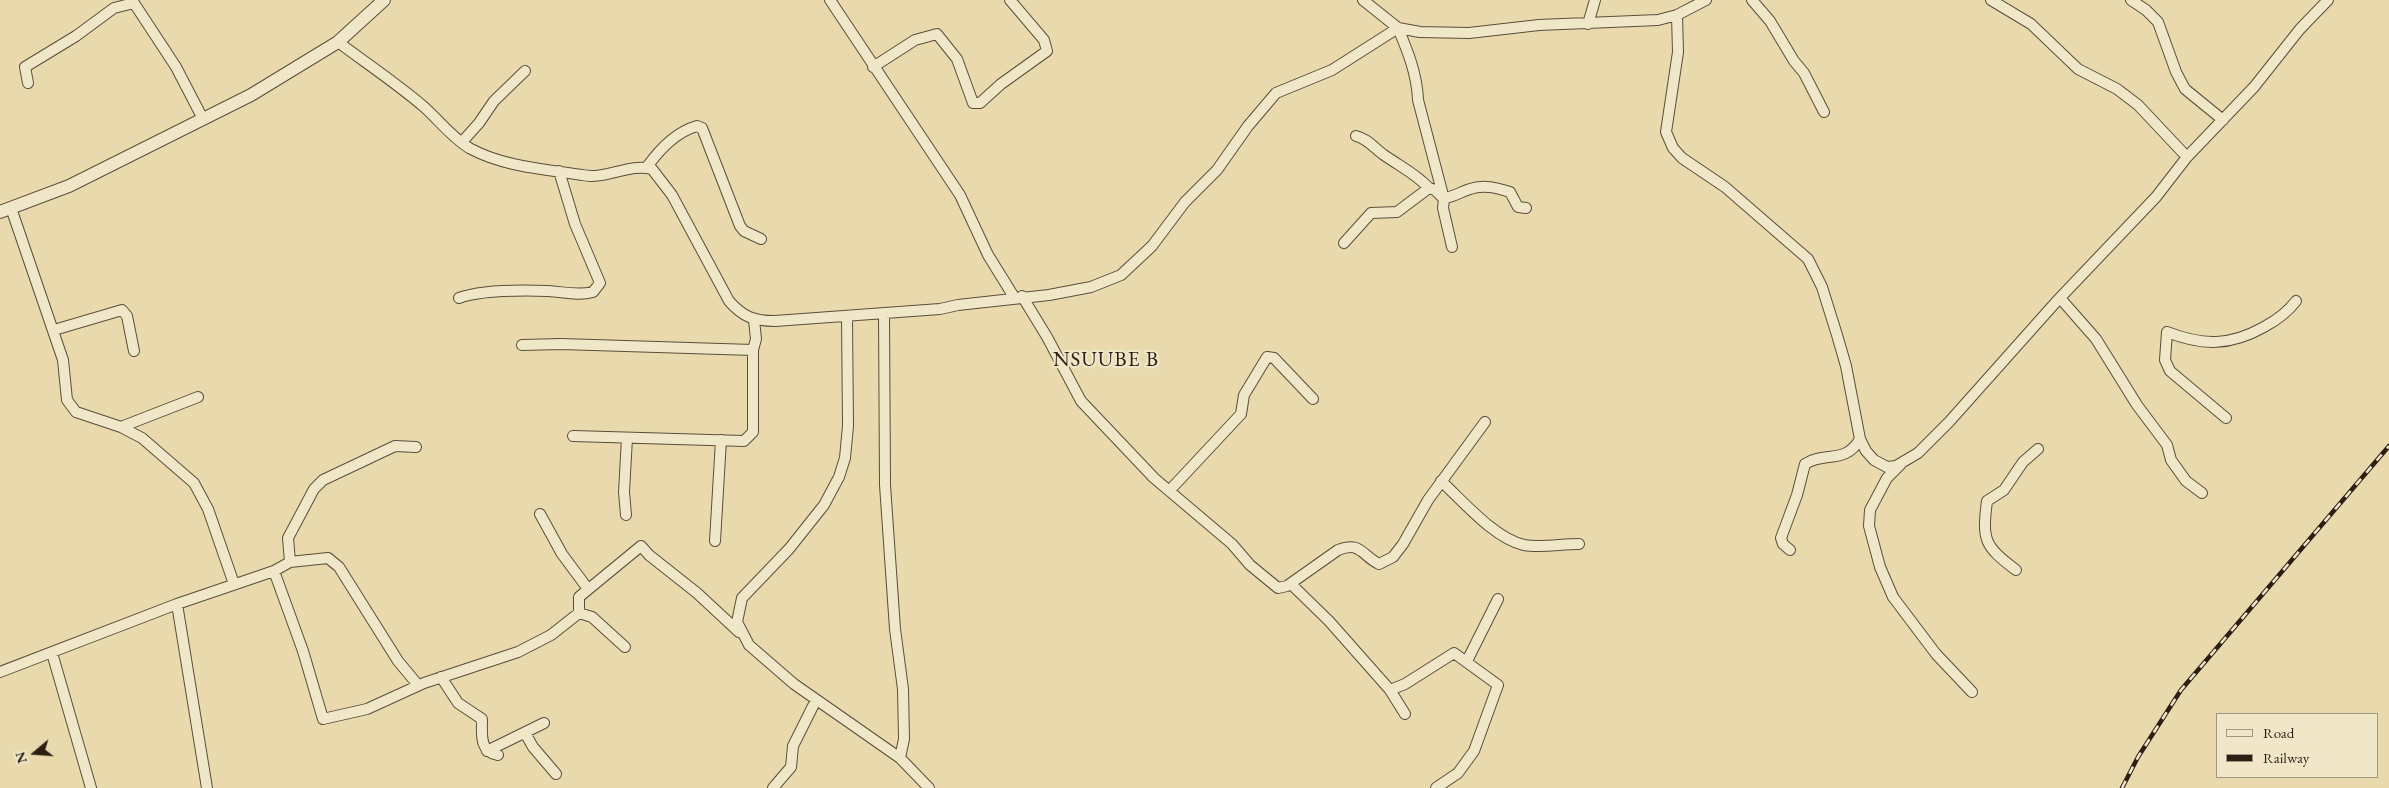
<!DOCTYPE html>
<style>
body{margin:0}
#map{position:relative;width:2389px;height:788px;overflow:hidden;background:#e8daac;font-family:"EB Garamond",serif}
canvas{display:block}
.legend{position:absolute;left:2216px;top:713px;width:162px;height:65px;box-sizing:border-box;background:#f0e7c9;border:1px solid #a29781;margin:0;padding:6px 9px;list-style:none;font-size:15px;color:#2c1e14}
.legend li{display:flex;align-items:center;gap:10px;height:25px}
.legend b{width:25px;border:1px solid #a29781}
.north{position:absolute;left:10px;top:728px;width:50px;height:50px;-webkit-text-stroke:4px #f0e7c9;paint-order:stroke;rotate:252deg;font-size:14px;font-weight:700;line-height:20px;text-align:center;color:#2c1e14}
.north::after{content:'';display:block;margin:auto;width:18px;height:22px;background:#2c1e14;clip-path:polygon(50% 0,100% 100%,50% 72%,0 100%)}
</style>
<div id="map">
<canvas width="2389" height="788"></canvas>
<ul class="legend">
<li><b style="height:6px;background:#f0e7c9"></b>Road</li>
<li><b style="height:6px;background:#2c1e14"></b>Railway</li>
</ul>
<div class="north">N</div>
</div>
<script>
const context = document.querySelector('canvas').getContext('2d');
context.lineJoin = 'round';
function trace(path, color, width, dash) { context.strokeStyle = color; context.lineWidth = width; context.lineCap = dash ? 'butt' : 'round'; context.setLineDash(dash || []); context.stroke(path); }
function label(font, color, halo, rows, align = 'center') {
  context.font = font + ' "EB Garamond",serif'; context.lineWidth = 4.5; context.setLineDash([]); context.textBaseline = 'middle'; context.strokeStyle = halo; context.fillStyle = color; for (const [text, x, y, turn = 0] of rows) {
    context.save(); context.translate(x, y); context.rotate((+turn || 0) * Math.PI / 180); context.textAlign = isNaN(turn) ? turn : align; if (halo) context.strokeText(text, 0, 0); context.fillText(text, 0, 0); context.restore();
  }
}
const minor = new Path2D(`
 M132,0L176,67L203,119
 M830,0L960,195L988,255L1014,297
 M1363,0L1398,28L1420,32L1469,33L1539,25L1658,20L1677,15L1706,0
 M1752,0L1770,21L1794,61L1804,73L1824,112
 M1991,0L2031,24L2078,69L2117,89L2138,105L2187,157
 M2131,0L2146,10L2158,22L2176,72L2185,89L2223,120
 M1677,15L1678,52L1666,132L1673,148L1682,158L1725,187L1808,259L1822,287L1837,335L1846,366L1860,439L1866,451L1874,460L1887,467L1896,466L1918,453L1949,422L2056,302L2156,197L2187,157L2254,87L2300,29L2328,0
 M1588,24L1595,0
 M338,42C366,63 396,83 423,106C439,120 453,139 471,149C505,167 545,169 582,175C606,180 629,163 652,169L672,195L729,301C743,317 754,321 775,321L940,309L958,305L1049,295L1091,287L1121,275L1152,246L1185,202L1217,170L1248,126L1276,93L1332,70L1398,28C1408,52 1417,74 1418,100L1444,199L1443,208L1452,247
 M873,67L915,40L937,34L957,59L973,103H980L1001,84L1047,51L1044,40L1010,0
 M28,83L25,67L76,36L114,8L134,3
 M1356,136C1368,139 1374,148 1384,155C1401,167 1415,173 1429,188
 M462,142L479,123L494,101L525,71
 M647,167C659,150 676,132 697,126L702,128L740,226L744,231L761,239
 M1444,198C1454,197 1460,192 1470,189C1483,184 1497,188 1510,192L1518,207L1526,208
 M11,208L63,360L67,400L76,412L121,427L142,438L194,483L208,509L234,584
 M1344,243L1371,213L1397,212L1429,188L1435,190L1443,198
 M1022,296L1047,337L1081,401L1154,478L1232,544L1250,565L1278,588L1287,586L1338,550C1361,541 1361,555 1379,564L1393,557L1403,544L1428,500L1485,422
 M459,298C481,290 524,290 548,291C564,292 578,296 593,292L600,283L575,224L559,171
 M2060,298L2096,339L2137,405L2167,445L2171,460L2186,481L2202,493
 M884,313L885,485L895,629L903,689L904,739L900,758
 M847,316L848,426L845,458L839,477L824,505L789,549L742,598L737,622L749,645L794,684L900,758L929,788
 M54,330L122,310L127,316L134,351
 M522,345L561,344L753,350L756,339L754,320
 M2226,418L2170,371L2165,360L2167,332C2203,346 2230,346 2264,327C2277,320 2287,313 2296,301
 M121,427L198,397
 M573,436L744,441L753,432V350
 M1901,464L1887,478L1870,510L1869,526L1880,567L1893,597L1936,654L1972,692
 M1441,481C1463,501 1495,539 1524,545C1541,548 1561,544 1579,544
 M1170,490L1241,414L1244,395L1267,357L1274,358L1313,399
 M540,514L562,554L588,589
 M626,515L624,492L627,438
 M715,541L721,440
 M1790,550L1783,544L1781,538L1797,495L1805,464C1825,451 1845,465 1860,439
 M290,562L288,538L314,489L323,480L395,446L416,447
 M2016,570C1984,546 1982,540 1987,501L2004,490L2023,462L2038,449
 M274,571L303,651L323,719L367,709L424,683L518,652L551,635L579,613
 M1291,584L1329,621L1390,690
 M177,604L207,788
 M579,613V597L641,546L649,555L697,593L739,632
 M579,613L592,617L625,647
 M52,653L91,788
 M1467,661L1498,599
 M0,672L177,604L274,571L290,562L328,558L339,567L398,661L418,685
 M441,677L458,703L482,719C482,734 479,752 498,755
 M1405,714L1390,690L1405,684L1454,653L1498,685L1474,751L1458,773L1436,788
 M525,733L533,747L556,774
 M487,751L544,723
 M773,788L791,767L793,746L816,700`);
const tertiary = new Path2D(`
 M0,212L69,186L251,95L338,42L384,0`);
const rail = new Path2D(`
 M2122,788L2138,757L2181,690L2389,446`);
const quarterNames = [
 ["NSUUBE B",1106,360]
];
trace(minor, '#5b4d3a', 12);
trace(tertiary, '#5b4d3a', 14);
trace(minor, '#f0e7c9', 10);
trace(tertiary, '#f0e7c9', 12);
trace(rail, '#2c1e14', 4.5);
trace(rail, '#f0e7c9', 2.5, [8]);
context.letterSpacing = '1px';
label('21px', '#2c1e14', '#f0e7c9', quarterNames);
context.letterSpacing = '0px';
</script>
